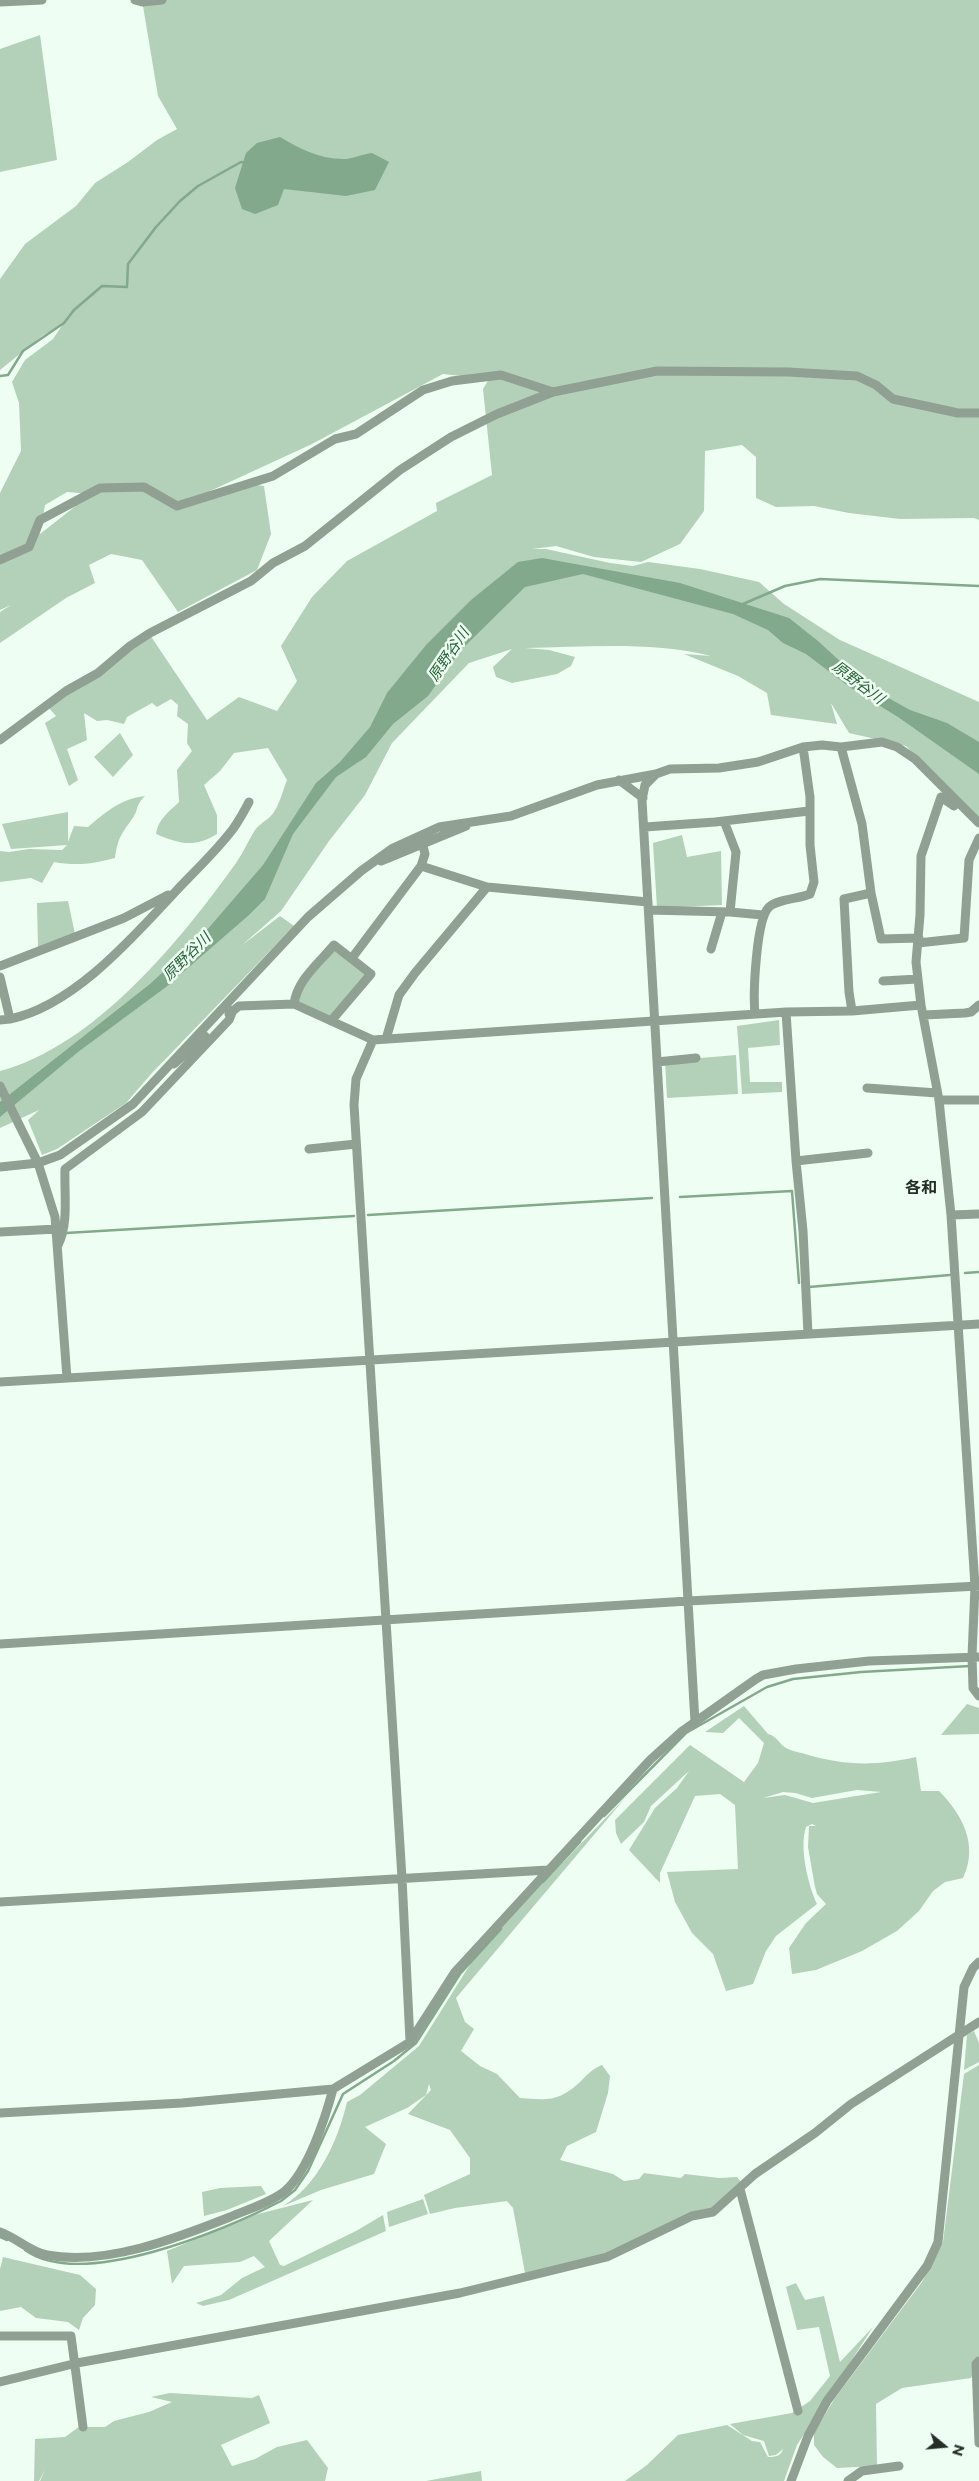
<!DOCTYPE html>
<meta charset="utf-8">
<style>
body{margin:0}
#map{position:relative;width:979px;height:2481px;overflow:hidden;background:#effef2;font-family:Montserrat,sans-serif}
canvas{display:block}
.north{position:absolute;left:919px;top:2421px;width:50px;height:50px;-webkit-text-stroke:4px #effef2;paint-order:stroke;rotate:107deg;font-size:14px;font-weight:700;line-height:20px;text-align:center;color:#232d25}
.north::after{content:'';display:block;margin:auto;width:18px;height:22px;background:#232d25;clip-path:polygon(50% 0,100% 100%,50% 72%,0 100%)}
</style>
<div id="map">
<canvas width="979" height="2481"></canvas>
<div class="north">N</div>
</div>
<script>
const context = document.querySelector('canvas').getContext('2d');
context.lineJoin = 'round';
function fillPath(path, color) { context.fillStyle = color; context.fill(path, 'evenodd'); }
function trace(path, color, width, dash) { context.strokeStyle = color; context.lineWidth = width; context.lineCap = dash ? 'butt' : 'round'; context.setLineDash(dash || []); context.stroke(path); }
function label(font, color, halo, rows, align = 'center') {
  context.font = font + ' Montserrat,"Noto Sans JP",sans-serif'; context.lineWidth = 5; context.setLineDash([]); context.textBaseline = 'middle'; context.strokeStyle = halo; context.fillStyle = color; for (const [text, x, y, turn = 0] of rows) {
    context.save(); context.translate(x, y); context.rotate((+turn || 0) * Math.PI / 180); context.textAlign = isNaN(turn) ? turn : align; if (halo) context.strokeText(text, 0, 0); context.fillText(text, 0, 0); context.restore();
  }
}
const green = new Path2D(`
 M142,0H979V520L974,518L900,519L849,513L814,506L776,507L756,498V457L742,445L705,451L704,511L680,544L641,562L594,557L556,546L532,549H546L610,563L633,566L648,562L700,569L759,582L784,604L840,640L979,702V821L906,746L849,733L831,703L837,724L771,715L767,693L738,676L684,654L711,656C651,641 587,647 525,648L549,650L575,657L571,666L557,674L512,683L496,677L493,667L512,649L469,663L392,743L365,795L329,841L281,911L241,946L280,916L294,926L152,1073L126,1103L57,1149L42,1155L28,1120L39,1110L0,1128V1071C95,1046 181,940 236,863C243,853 248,841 255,830C260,823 270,819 274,812C280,803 283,790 287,780L268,748L234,753L220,771L204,785L217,815V834C194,848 180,844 156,834C158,819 169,812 179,802L177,770L192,751L187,743L188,724L177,716L178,705L171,699L157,707L152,703L127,717L124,724L107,720L97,721L84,713L87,740L67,749L78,780L69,786L45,723L56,716L48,707L150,635L207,720L239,697L277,711L297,681L281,646L312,597L347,561L437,511L436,503L492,475L483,389L489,379L443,374L312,444L208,492L250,484L264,486L271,534L257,570L178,612L142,560L111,554L89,565L95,583L66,598L0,643V612L11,605L0,610V493L21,451L19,403L12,382L25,360L53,339L63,324L42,336L0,370V279L25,244L76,206L95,183L128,162L157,140L177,129L158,96ZM67,492L91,494L40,534L45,505Z
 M40,35L57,160L0,172V49Z
 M120,733L133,755L113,777L94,757Z
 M145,796C135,806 139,808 134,816C122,834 118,836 115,858C93,864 76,866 54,862L42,883L31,878L0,882V851L9,852L29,849L62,850L67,845L11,849L2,824L68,812V842L74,826L88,827C106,812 120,799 145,796Z
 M682,835L687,857L721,851L722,905L657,908L653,843Z
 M68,901L75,934L38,947L37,903Z
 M334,948L368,974L330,1018L296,1002L297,993Z
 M779,1020L780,1045L748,1048L750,1082H782V1092L742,1094L737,1026Z
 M736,1055L738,1094L667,1098L665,1061Z
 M967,1704L979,1708V1734L941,1735Z
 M744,1706L768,1734C777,1736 779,1744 786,1748C791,1751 799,1752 805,1754C845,1766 876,1766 916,1757L921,1791H939C962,1814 979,1845 963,1878L945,1882L933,1891L919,1911L897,1931L862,1951L816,1970L792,1974L789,1948L806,1923L826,1904L817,1894L815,1887L808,1847L809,1826H816L812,1824L806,1827C799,1847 808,1885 817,1904L776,1936L766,1951L753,1984L726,1991L713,1954L692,1933L675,1902L667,1872L738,1869L735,1805L720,1794L695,1796L660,1873V1883L629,1850L655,1808L677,1788L689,1771L651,1806L644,1822L621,1844L616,1833L615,1820L690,1745L744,1782L758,1763L764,1743L739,1718L723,1733L705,1732ZM857,1790L881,1792L813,1803L785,1795L763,1798L783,1792L795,1793L812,1798Z
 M626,1797L456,1998L465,2022L474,2029L461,2051L480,2066L497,2074L520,2098C548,2100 559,2102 581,2081C588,2074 592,2069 602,2065L610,2076L608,2093L596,2132L567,2146L560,2160L613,2174L624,2181L639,2179L644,2173L681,2178L685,2174L719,2178L737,2177L741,2182L723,2204L596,2258L525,2273L513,2208L507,2201L455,2208L430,2214L424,2195L470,2174V2158L450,2130L408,2114L431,2090L429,2084L426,2095L407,2108L365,2127L386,2144L374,2174L321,2190L283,2206C318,2185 338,2141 347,2102L360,2095L419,2046L481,1947Z
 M974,2031L979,2043V2062L964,2070L967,2035Z
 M979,2065V2360L971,2378L902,2388L876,2404L877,2466L837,2468L823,2457L814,2445V2433L835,2398L922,2282L943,2242L964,2074Z
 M261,2186L266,2194L227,2210L204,2216L202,2192L220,2188Z
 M423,2199L428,2214L389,2227L387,2212Z
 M313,2200L269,2241L280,2265L284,2266L356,2231L383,2215L386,2231L229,2300L203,2306L196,2303L221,2295L242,2278L265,2267L254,2256L240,2262L184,2266L172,2284L167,2251L254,2215Z
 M3,2257L80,2275L96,2289L95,2305L83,2318L79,2330L68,2322L36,2318L21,2307L0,2311V2269Z
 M796,2283L805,2300L824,2296L840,2362L873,2327L797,2445L784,2481H625L647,2465L678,2435L727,2425L752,2441L760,2442L768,2457C776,2457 781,2456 783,2449L776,2455L769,2456L764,2441L743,2435L730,2424L792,2413L810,2401L830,2376L819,2327L797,2330L786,2287Z
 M170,2393L252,2398L259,2395L270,2423L221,2445L232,2466L255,2459L277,2447L307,2440L328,2468L325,2481H40L45,2470L39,2481H34L35,2439L65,2437L83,2424V2427H105L114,2421L149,2412L172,2402L151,2397Z
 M481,2471L482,2481H426Z`);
const water = new Path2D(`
 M280,137C300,149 321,160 346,159C354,158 364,154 372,153L389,162L375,190L346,196L284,189L278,205L255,214L242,209L235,188L246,153L257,143Z
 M542,558L680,583L789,618L818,641L867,686L910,710L947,723L979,742V774L898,717L851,688L806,654L783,643L768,630L733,614L583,574L525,587L460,651L428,696L393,724L366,757L336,777L293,834L265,899L249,915L166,987L78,1052L0,1117V1102L150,984L200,938L263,865L316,783L340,762L370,727L387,693L426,645L471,600L518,562Z`);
const stream = new Path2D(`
 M0,376L8,375L23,351L64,323L74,310L102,286L127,287L128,264L156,227L180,201L198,186L241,162L246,163
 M743,604L785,586L820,579L979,586
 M680,1197L792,1191L799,1283
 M368,1215L652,1198
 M66,1233L354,1216
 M965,1273L979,1272
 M809,1287L950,1275
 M604,1816L686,1733L767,1687L793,1679L861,1672L970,1666
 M543,1882L580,1842
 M0,2237L7,2240
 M25,2250C82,2291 225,2230 281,2201L295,2190L308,2171L343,2094L394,2061L416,2043L460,1974L501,1929`);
const minor = new Path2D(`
 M135,0L142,2L162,0
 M0,2L42,0
 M0,560L29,547L40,520L100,488L144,487L177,506L273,476L335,439L356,434L423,390L452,381L501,375L553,392
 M0,740L66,691L98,673L130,646L150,633L251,581L273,563L305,546L400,470L451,437L497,414L553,392L657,371L788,372L857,376L876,385L893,399L958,413H979
 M841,747L862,824L871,893L881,939L919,938
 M656,774L645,785L642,800L695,1722
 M619,780L643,798
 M954,806L941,797L921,856L920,915L916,962L921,1005L939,1100L951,1215L975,1586L972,1656L973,1688L979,1696
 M724,821L736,852L730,912
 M645,827L715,822L809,811
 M381,861L466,826
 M421,866L487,887L648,902
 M649,910L730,912L763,915
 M918,943L964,938L969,860L979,838
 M711,949L722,912
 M352,958L421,866L425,854L423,846
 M0,966L124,918L168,895
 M0,977L10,1019L0,1020
 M883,981L918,979
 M852,1011L849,992L844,899L871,893
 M786,1012L796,1161L803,1231L808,1334
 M229,1014L239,1006L294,1004
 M755,1014C753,994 756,920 769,907C778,899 798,899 810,894L814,882L810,845V797L803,747
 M924,1015L965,1013L971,1012L979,1005
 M10,1019C74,1006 134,936 177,890C194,872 213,854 229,834C237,825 243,813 249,802
 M331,1021L371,974L334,945C319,963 297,980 294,1004L373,1040L786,1012L852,1011L921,1005
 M386,1039L399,995L415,973L487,887
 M373,1040L356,1079L354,1105L402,1878L410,2041
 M657,1062L696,1058
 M174,1064L205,1036
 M0,1086L38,1163L55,1217L67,1378
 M867,1088L937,1093
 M939,1100H979
 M309,1149L356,1144
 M796,1161L868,1153
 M0,1167L38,1163L60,1155L133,1104L308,917L361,871L393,848L439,827L511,816L597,785L656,774L670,769L719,768L758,762L803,747L822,745L841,747L882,742L897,747L915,759L979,823
 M951,1215L979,1214
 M0,1232L57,1229
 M58,1245C69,1225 64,1192 65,1169L142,1112L229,1020L233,1010
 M0,1382L979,1324
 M0,1644L688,1601L979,1586
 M0,1902L548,1870
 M0,2113L182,2103L333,2089L410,2042L455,1972L650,1760L681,1732L756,1679L763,1675L796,1669L869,1661L979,1657
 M740,2189L798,2411
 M0,2232C17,2238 30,2252 47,2255C106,2266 177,2238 230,2217C248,2209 270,2203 285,2191C308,2171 325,2119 333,2089
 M0,2336H71L83,2427
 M979,2361L976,2364L979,2443
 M0,2382L77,2363L460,2293L607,2257L692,2216L713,2212L755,2174L815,2133L851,2104L979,2022
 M791,2481L808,2436L827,2401L927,2266L938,2242L964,1987L973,1968L979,1962
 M848,2481L862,2471L899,2466`);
const waterNames = [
 ["原野谷川",449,655,-56],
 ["原野谷川",858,683,37],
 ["原野谷川",187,957,-45]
];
const quarterNames = [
 ["各和",921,1188]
];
fillPath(green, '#b3d0b9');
fillPath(water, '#82a98b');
trace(stream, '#82a98b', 2.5);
trace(minor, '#90a193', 9);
label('italic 15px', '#266239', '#effef2', waterNames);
label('bold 16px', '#232d25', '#effef2', quarterNames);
</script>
